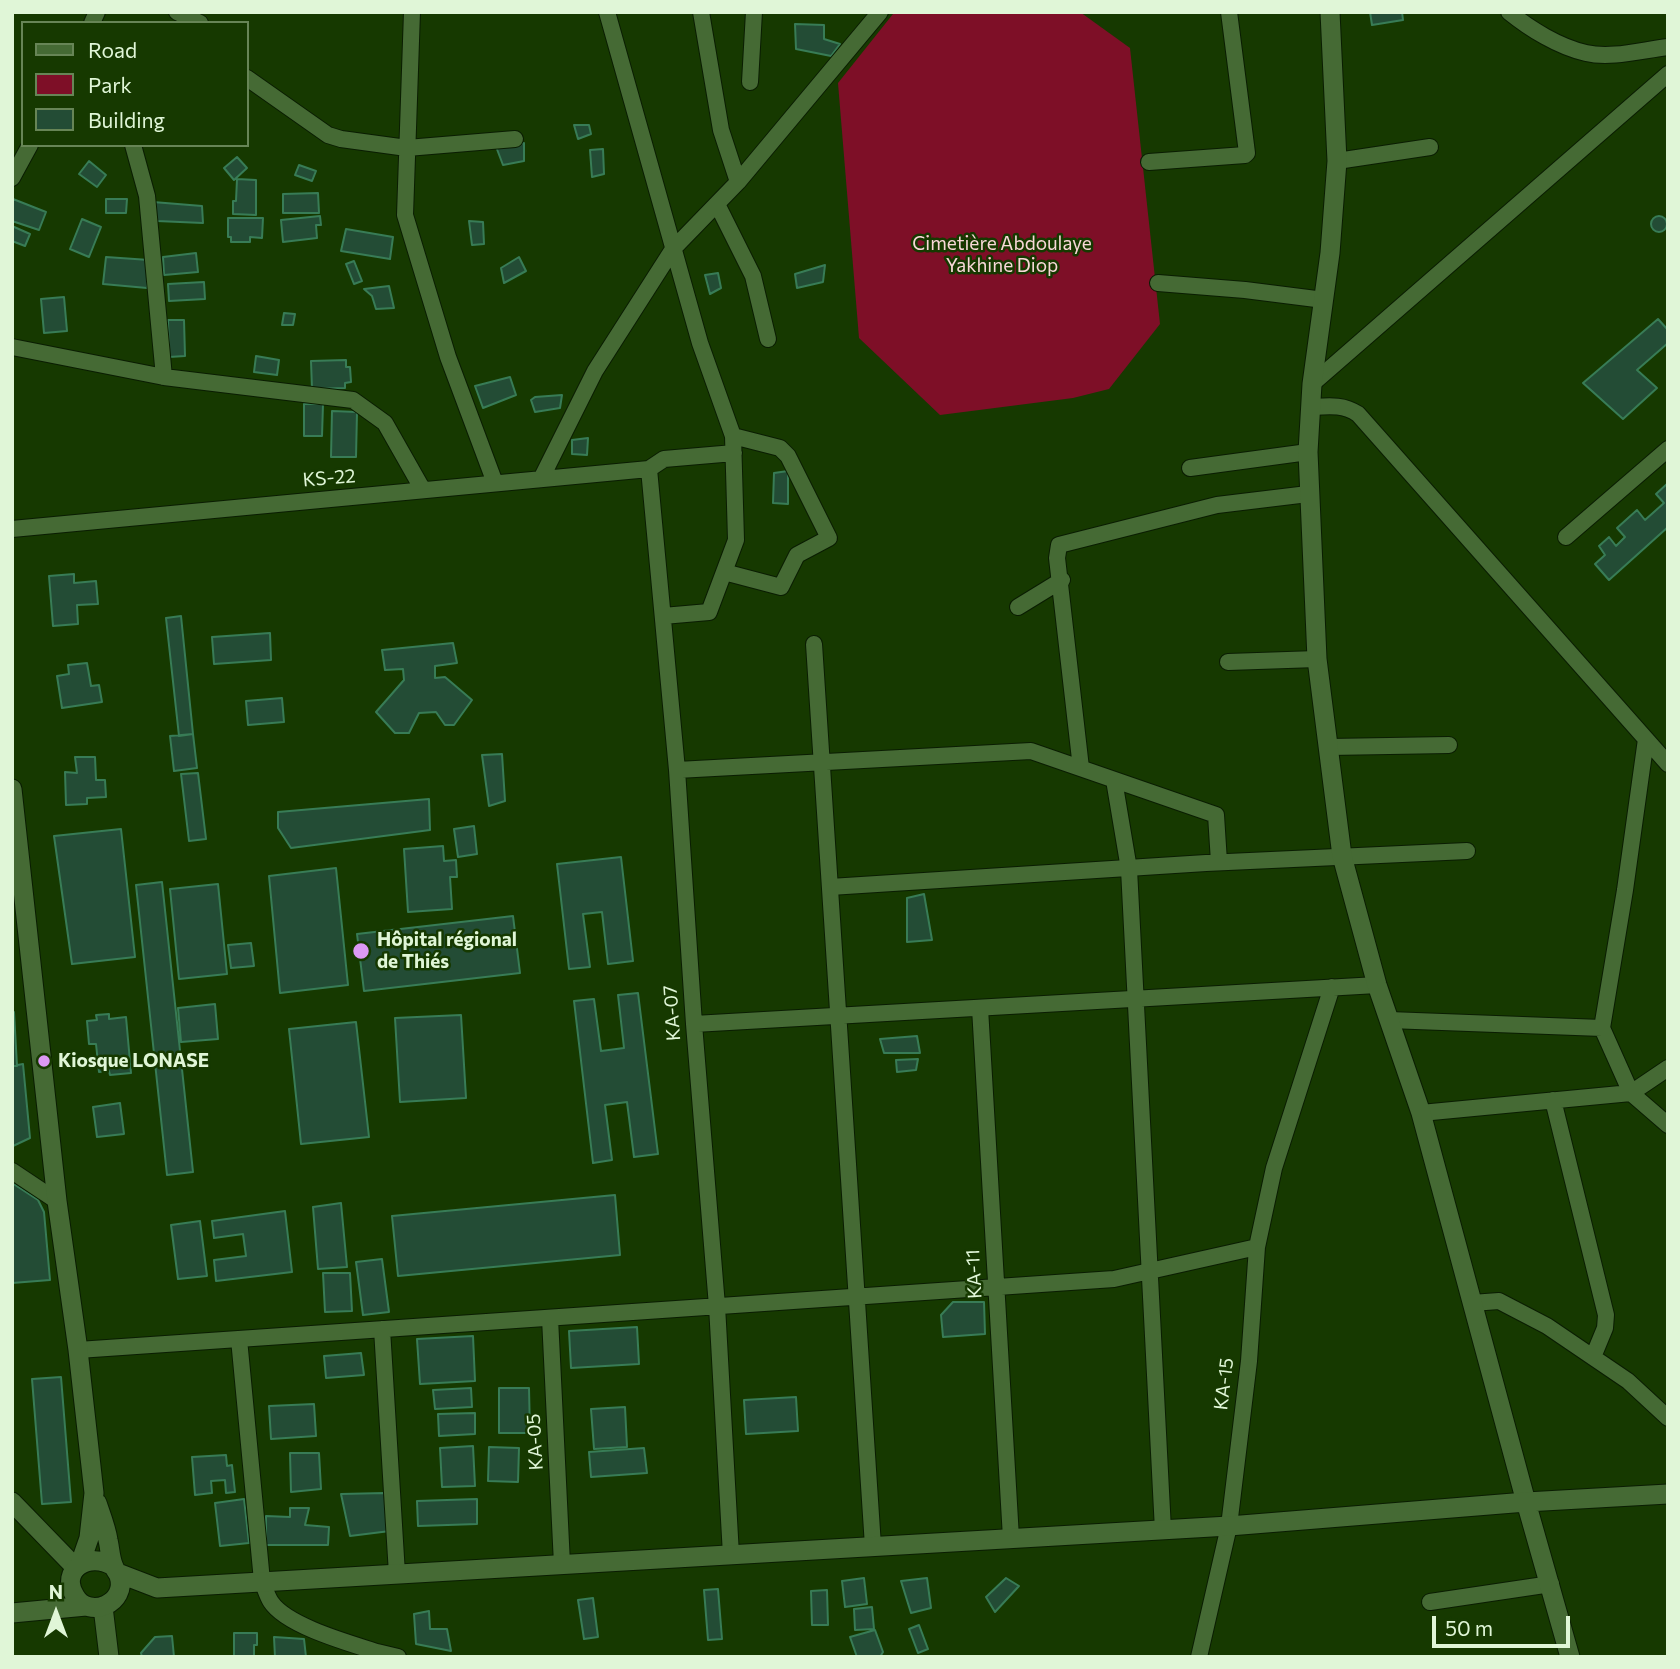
<!DOCTYPE html>
<meta charset="utf-8">
<style>
body{margin:0}
#map{position:relative;width:1680px;height:1669px;overflow:hidden;background:#163900;font-family:Commissioner,sans-serif}
canvas{display:block}
.frame{position:absolute;inset:0;border:14px solid #e0f6d7;pointer-events:none}
.legend{position:absolute;left:21px;top:21px;width:228px;height:126px;box-sizing:border-box;background:#163900;border:2px solid #678556;margin:0;padding:9px 12px;list-style:none;font-size:21px;color:#e0f6d7}
.legend li{display:flex;align-items:center;gap:14px;height:35px}
.legend b{width:35px;border:2px solid #678556}
.north{position:absolute;left:21px;top:1578px;width:70px;height:70px;-webkit-text-stroke:5px #163900;paint-order:stroke;rotate:0deg;font-size:19px;font-weight:700;line-height:28px;text-align:center;color:#e0f6d7}
.north::after{content:'';display:block;margin:auto;width:24px;height:32px;background:#e0f6d7;clip-path:polygon(50% 0,100% 100%,50% 72%,0 100%)}
.scale{position:absolute;left:1432px;top:1616px;width:138px;height:32px;box-sizing:border-box;border:4px solid #e0f6d7;border-top:0;padding-left:9px;font-size:21px;line-height:24px;white-space:nowrap;color:#e0f6d7;-webkit-text-stroke:5px #163900;paint-order:stroke}
</style>
<div id="map">
<canvas width="1680" height="1669"></canvas>
<div class="frame"></div>
<ul class="legend">
<li><b style="height:9px;background:#456a34"></b>Road</li>
<li><b style="height:19px;background:#7e0f27"></b>Park</li>
<li><b style="height:19px;background:#234c35"></b>Building</li>
</ul>
<div class="north">N</div>
<div class="scale">50 m</div>
</div>
<script>
const context = document.querySelector('canvas').getContext('2d');
context.lineJoin = 'round';
function fillPath(path, color) { context.fillStyle = color; context.fill(path, 'evenodd'); }
function trace(path, color, width, dash) { context.strokeStyle = color; context.lineWidth = width; context.lineCap = dash ? 'butt' : 'round'; context.setLineDash(dash || []); context.stroke(path); }
function label(font, color, halo, rows, align = 'center') {
  context.font = font + ' Commissioner,sans-serif'; context.lineWidth = 5; context.setLineDash([]); context.textBaseline = 'middle'; context.strokeStyle = halo; context.fillStyle = color; for (const [text, x, y, turn = 0] of rows) {
    context.save(); context.translate(x, y); context.rotate((+turn || 0) * Math.PI / 180); context.textAlign = isNaN(turn) ? turn : align; if (halo) context.strokeText(text, 0, 0); context.fillText(text, 0, 0); context.restore();
  }
}
const green = new Path2D(`
 M911,12H1080L1130,48L1160,324L1109,389L1073,398L940,415L859,338L838,83L893,14Z`);
const building = new Path2D(`
 M1370,12H1402L1403,20L1372,25Z
 M795,24L824,25V39L840,44L831,56L796,49Z
 M574,125H589L591,134L578,139Z
 M524,143V161L503,165L495,144Z
 M603,149L604,174L592,177L590,150Z
 M237,157L247,168L234,180L224,168Z
 M89,161L106,175L97,187L79,174Z
 M299,165L316,171L312,181L295,175Z
 M237,179L256,180V215L233,214V201H236Z
 M318,193L319,213H283V194Z
 M13,199L46,212L39,230L12,221Z
 M106,199H127L126,213H106Z
 M153,202L202,206L203,223L157,221Z
 M1651 224a8 8 0 1 1 16 0a8 8 0 1 1-16 0Z
 M320,216L321,225H316L317,238L283,242L281,220Z
 M228,218H263L262,238L250,237V242H231V237H228Z
 M82,219L101,227L89,257L70,249Z
 M469,221L483,222L484,244L472,245Z
 M12,226L30,234L25,246L12,241Z
 M346,229L393,237L390,259L341,251Z
 M196,253L198,272L164,275L163,257Z
 M106,257L149,260L147,288L103,284Z
 M519,257L526,271L504,283L501,268Z
 M354,261L362,281L354,284L346,264Z
 M825,265L823,282L797,288L795,274Z
 M718,273L721,288L710,294L705,275Z
 M204,282L205,299L169,301L168,284Z
 M389,286L394,308L376,309L372,296L364,289Z
 M64,297L67,331L44,333L41,299Z
 M284,313L295,314L293,325H282Z
 M1658,319L1668,330V343L1637,370L1657,388L1623,419L1583,383Z
 M168,320H184L185,356L169,357Z
 M256,356L279,360L277,375L254,372Z
 M346,360V367H350L351,382L345,383V388L312,389L311,361Z
 M510,377L516,395L483,408L475,386Z
 M562,395L560,408L535,412L531,400L535,397Z
 M304,404H323L322,436H304Z
 M332,411L357,412L356,457H331Z
 M588,438L587,455L572,454V440Z
 M788,471V504L773,503L774,473Z
 M1668,483V527L1609,580L1595,564L1605,555L1599,546L1609,537L1616,546L1625,537L1617,528L1637,510L1645,520L1664,503L1656,494Z
 M74,574V583L96,581L98,604L77,605L78,624L53,626L49,576Z
 M181,616L193,734L179,736L166,618Z
 M270,633L271,660L214,664L212,637Z
 M453,643L457,663L435,666V678L445,677L472,700L454,725H445L436,712L419,713L409,733H395L376,712L404,680L403,669L385,670L382,650Z
 M87,663L91,686L99,685L102,702L62,708L57,676L69,674L68,665Z
 M282,698L284,722L248,725L246,701Z
 M193,734L197,768L174,771L170,736Z
 M502,754L505,801L489,806L482,755Z
 M75,757H95L96,780H105L106,797L87,798V804L66,805L65,772L77,773Z
 M198,773L206,839L189,841L181,774Z
 M429,799L430,830L291,848L278,828V812Z
 M474,826L477,854L458,857L454,829Z
 M121,829L135,957L72,964L54,836Z
 M443,846L444,861L456,860L457,877H450L452,909L408,912L404,849Z
 M621,857L633,961L608,964L602,912L583,914L590,967L569,969L557,864Z
 M336,868L348,985L280,993L269,876Z
 M162,882L193,1172L167,1175L136,885Z
 M218,884L227,974L179,979L170,889Z
 M924,894L932,940L907,942V898Z
 M513,916L520,973L364,991L357,934Z
 M251,943L254,966L231,968L228,945Z
 M638,993L658,1154L634,1157L627,1102L605,1105L612,1160L593,1163L574,1001L594,999L601,1051L624,1048L618,995Z
 M215,1004L218,1039L181,1042L178,1008Z
 M12,1012H14L17,1066H12Z
 M109,1014V1019L126,1017L131,1073L110,1075L109,1071L99,1072L96,1044H89L87,1021L97,1020L96,1015Z
 M461,1015L466,1098L400,1102L395,1018Z
 M356,1022L369,1137L301,1144L289,1029Z
 M917,1036L920,1053H884L880,1039Z
 M918,1059L916,1070L897,1072L896,1060Z
 M23,1064L30,1138L13,1146L12,1066Z
 M120,1103L124,1134L97,1137L93,1107Z
 M12,1183L38,1200L44,1212L50,1280L12,1283Z
 M615,1195L620,1255L398,1276L392,1216Z
 M341,1203L347,1267L318,1269L313,1207Z
 M285,1211L292,1272L216,1281L214,1260L246,1256L243,1234L214,1238L212,1221Z
 M200,1221L207,1276L178,1279L171,1225Z
 M382,1259L389,1312L363,1315L356,1262Z
 M323,1273H350L352,1311L325,1312Z
 M953,1302H984L985,1334L943,1337L941,1315Z
 M637,1327L639,1364L571,1368L569,1331Z
 M473,1336L475,1381L420,1384L417,1339Z
 M361,1353L364,1375L326,1378L324,1356Z
 M61,1377L71,1502L42,1504L32,1379Z
 M471,1388L472,1407L435,1409L433,1390Z
 M499,1388H529L530,1433H499Z
 M796,1397L798,1431L746,1434L744,1400Z
 M314,1404L316,1436L271,1439L269,1406Z
 M625,1407L627,1447L594,1449L591,1409Z
 M475,1413V1434L439,1436L438,1414Z
 M473,1446L475,1486L442,1487L440,1448Z
 M489,1447L519,1448L518,1482L488,1481Z
 M644,1448L647,1473L591,1477L589,1452Z
 M290,1453H319L321,1489L291,1492Z
 M226,1455L227,1466L232,1465L235,1492L226,1493L225,1480L211,1481L212,1493L195,1495L192,1457Z
 M385,1493L390,1531L350,1536L341,1494Z
 M244,1499L249,1543L220,1546L215,1503Z
 M477,1499V1524L418,1526L417,1501Z
 M290,1508H309L305,1525L329,1527L328,1545H266V1516L290,1517Z
 M864,1578L867,1604L845,1607L842,1581Z
 M927,1578L931,1608L911,1613L901,1581Z
 M1006,1578L1019,1586L995,1612L986,1597Z
 M718,1589L722,1639L708,1640L704,1590Z
 M827,1590L828,1625H812L811,1591Z
 M593,1598L598,1637L584,1639L578,1600Z
 M872,1607L874,1629L855,1630L854,1609Z
 M429,1611L430,1629H447L451,1651L416,1644L414,1614Z
 M919,1625L928,1649L918,1653L909,1629Z
 M875,1630L883,1652L880,1657H857L850,1637Z
 M234,1633H257V1645H254V1657H234Z
 M172,1636L174,1657H142L141,1653L155,1637Z
 M274,1637L304,1639L306,1657H275Z`);
const minor = new Path2D(`
 M177,12L200,23
 M412,12L405,215L448,357L495,483
 M607,12L700,343L733,436L736,540L709,612L663,616
 M701,12L721,130L738,182
 M1509,12C1530,29 1559,47 1586,53C1611,59 1642,50 1668,47
 M92,23L97,12
 M247,78L328,135L341,139L407,148L515,139
 M750,82L754,12
 M133,145L147,196L164,377
 M1337,161L1430,147
 M1149,162L1245,155L1247,153L1229,12
 M12,178L30,145
 M717,204L753,276L768,339
 M1158,283L1245,290L1324,300
 M12,347L164,377L353,400L385,423L423,490
 M1312,384L1668,74
 M1311,407C1329,406 1343,404 1358,414L1668,764
 M1190,468L1308,452
 M649,469L677,770L694,1024L717,1306L731,1555
 M541,479L595,371L673,249L738,182L880,12
 M12,529L649,469L664,459L734,453
 M1566,537L1668,449
 M724,572L781,587L797,555L829,538L788,456L780,448L733,436
 M1018,607L1062,580
 M814,644L873,1546
 M1228,662L1317,659
 M1646,739L1625,890L1602,1028L1631,1093L1668,1125
 M1329,747L1449,745
 M1081,768L1057,558L1059,545L1217,505L1308,494
 M677,770L1031,751L1216,815L1219,862
 M1114,780L1129,869L1163,1530
 M830,887L1206,863L1467,851
 M980,1008L1011,1538
 M1389,1020L1602,1028
 M694,1024L1377,985
 M1553,1100L1606,1315L1605,1328L1593,1357
 M1421,1113L1631,1093L1668,1068
 M12,1171L57,1201
 M1472,1303L1499,1301L1547,1326L1628,1381L1668,1418
 M550,1318L562,1564
 M382,1329L397,1574
 M239,1339L262,1581C265,1588 267,1596 271,1602C287,1626 349,1643 377,1652L379,1657
 M78,1350L1114,1279L1257,1247
 M1430,1602L1551,1584
 M377,1652L398,1657
 M1199,1657L1229,1526L1249,1361L1257,1247L1274,1168L1332,987`);
const tertiary = new Path2D(`
 M1330,12L1337,161L1330,253L1312,384L1308,452L1317,659L1342,856L1377,985L1421,1113L1526,1502
 M12,1502L76,1568
 M103,1607L109,1657`);
const secondary = new Path2D(`
 M12,789L57,1201L78,1350L94,1493L89,1538L80,1564
 M1526,1502L1570,1657
 M97,1503C101,1515 106,1527 108,1540C110,1548 110,1559 114,1567C115,1570 118,1573 119,1576C128,1603 89,1620 75,1596C59,1570 89,1551 113,1566
 M118,1573L157,1588L1229,1526L1526,1502L1668,1494
 M12,1613L86,1606`);
const markers = [
 [361,951,9,"#dc99f4"],
 [44,1061,7,"#dc99f4"]
];
const parkNames = [
 ["Cimetière Abdoulaye",1002,244],
 ["Yakhine Diop",1002,266]
];
const streetNames = [
 ["KS-22",329,478,-5],
 ["KA-07",672,1013,-94],
 ["KA-11",974,1274,-93],
 ["KA-15",1224,1384,-83],
 ["KA-05",535,1442,-93]
];
const poiNames = [
 ["Hôpital régional",377,940],
 ["de Thiés",377,962],
 ["Kiosque LONASE",58,1061]
];
fillPath(green, '#7e0f27');
fillPath(building, '#234c35');
trace(building, '#387c56', 2);
trace(minor, '#0a1d02', 18);
trace(tertiary, '#0a1d02', 21);
trace(secondary, '#0a1d02', 21);
trace(minor, '#456a34', 16);
trace(tertiary, '#456a34', 19);
trace(secondary, '#456a34', 19);
for (const [x, y, r, color] of markers) { const dot = new Path2D(); dot.arc(x, y, r, 0, 2 * Math.PI); context.fillStyle = color; context.fill(dot); trace(dot, '#163900', 2.5); }
label('19px', '#f9d8d8', '#163900', parkNames);
label('19px', '#e0f6d7', '#163900', streetNames);
label('bold 19px', '#e0f6d7', '#163900', poiNames, 'left');
</script>
